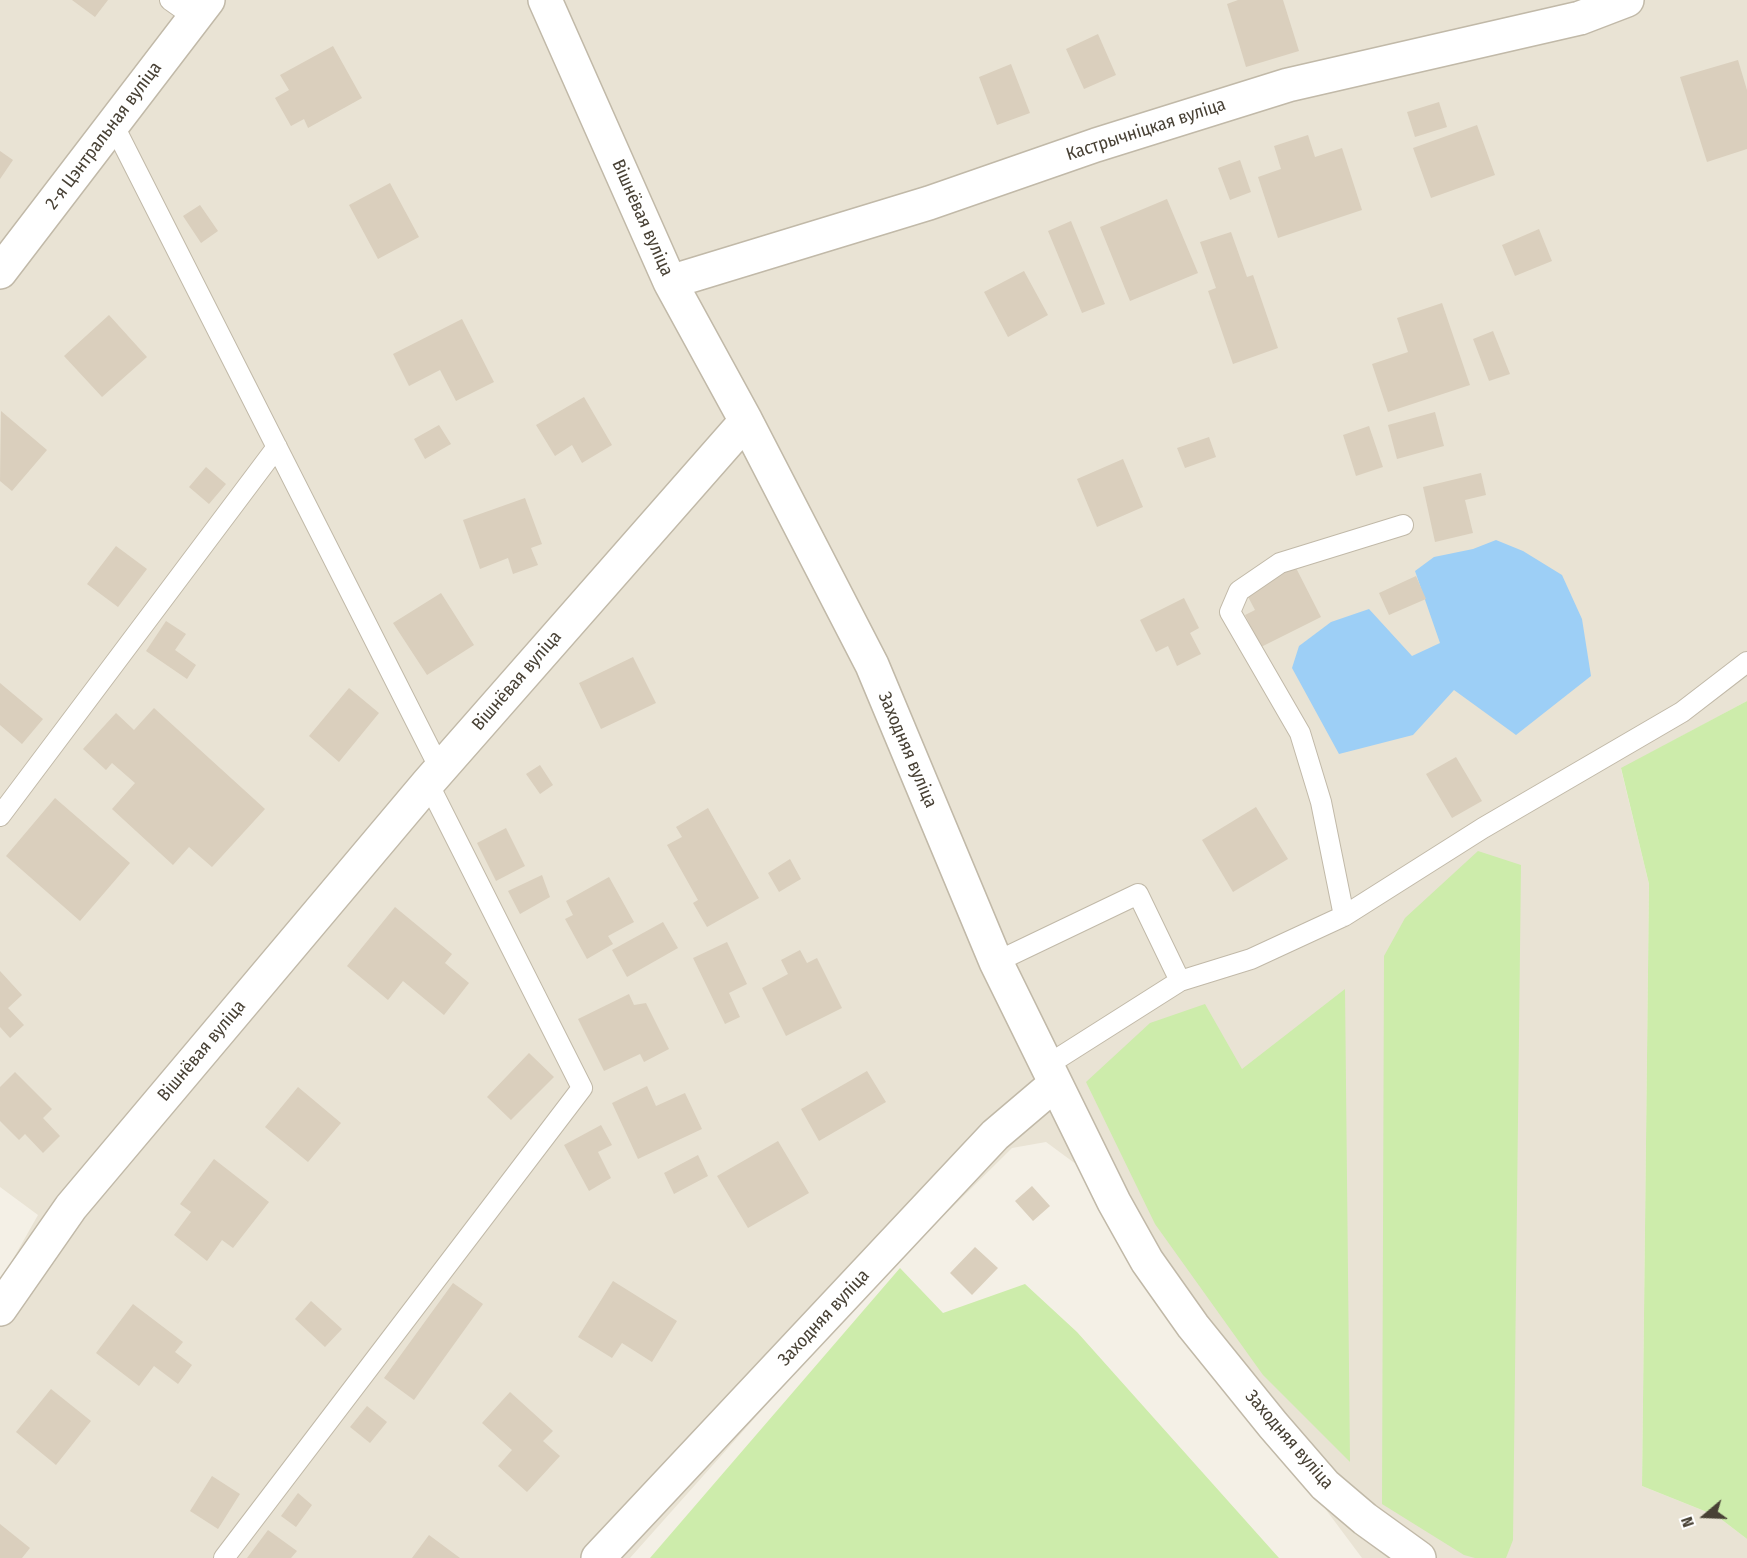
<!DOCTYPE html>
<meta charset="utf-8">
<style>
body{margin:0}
#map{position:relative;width:1747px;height:1558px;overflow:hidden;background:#f4f0e6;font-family:"Fira Sans Condensed",sans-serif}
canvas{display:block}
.north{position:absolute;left:1675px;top:1486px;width:60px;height:60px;-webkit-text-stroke:4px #fff;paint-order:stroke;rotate:251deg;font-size:16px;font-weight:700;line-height:24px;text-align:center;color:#484135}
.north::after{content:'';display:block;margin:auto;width:21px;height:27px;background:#484135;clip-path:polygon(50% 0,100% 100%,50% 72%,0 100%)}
</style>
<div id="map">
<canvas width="1747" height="1558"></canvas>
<div class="north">N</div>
</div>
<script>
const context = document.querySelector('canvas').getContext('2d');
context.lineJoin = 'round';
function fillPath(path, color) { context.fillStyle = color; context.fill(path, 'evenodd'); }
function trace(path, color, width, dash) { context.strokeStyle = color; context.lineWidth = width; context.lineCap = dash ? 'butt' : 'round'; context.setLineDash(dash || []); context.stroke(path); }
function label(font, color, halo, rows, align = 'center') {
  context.font = font + ' "Fira Sans Condensed",sans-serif'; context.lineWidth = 6; context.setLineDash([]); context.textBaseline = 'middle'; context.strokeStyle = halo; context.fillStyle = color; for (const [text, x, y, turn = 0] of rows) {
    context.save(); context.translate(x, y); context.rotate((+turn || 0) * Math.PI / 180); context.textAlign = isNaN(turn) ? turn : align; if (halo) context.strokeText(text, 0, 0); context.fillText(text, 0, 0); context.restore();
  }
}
const residential = new Path2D(`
 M0,0H1747V701L1621,769L1649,884L1642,1486L1717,1516L1747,1539V1558H1362L1300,1475L1084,1170L1046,1142L1012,1148L867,1292L630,1558H0V1282L38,1215L0,1187Z`);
const green = new Path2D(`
 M1747,701V1539L1717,1516L1642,1486L1649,884L1621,768Z
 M1478,851L1521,865L1513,1540L1506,1558H1475L1464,1555L1382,1504L1384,956L1405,918Z
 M1345,989L1350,1462L1263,1375L1155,1224L1086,1082L1150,1023L1205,1004L1242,1069Z
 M900,1268L943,1313L1025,1284L1077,1332L1279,1558H650Z`);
const water = new Path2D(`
 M1496,540L1523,551L1562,575L1582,619L1591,676L1516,735L1454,690L1413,735L1339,754L1292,668L1299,646L1331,622L1369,609L1412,656L1440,643L1415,571L1434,557L1473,549Z`);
const building = new Path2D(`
 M72,0H108L95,17Z
 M1238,0H1283L1299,51L1246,67L1227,4Z
 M1098,34L1116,75L1084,89L1066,49Z
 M333,46L362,98L308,128L304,119L291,126L275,98L289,90L280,75Z
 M1738,60L1747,90V149L1707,162L1680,77Z
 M1011,64L1030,113L997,125L979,77Z
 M1439,102L1447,127L1415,137L1407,112Z
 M1477,125L1495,175L1431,198L1413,148Z
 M1308,135L1315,157L1342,148L1362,210L1278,238L1258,177L1281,169L1274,146Z
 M0,151L13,160L0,179Z
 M1240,160L1251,192L1230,200L1218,168Z
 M390,183L419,237L378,259L349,205Z
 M1167,199L1198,273L1130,301L1100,227Z
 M200,205L218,231L201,243L183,216Z
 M1071,221L1105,304L1082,313L1048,231Z
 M1539,229L1552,261L1515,276L1502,245Z
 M1231,232L1247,277L1253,275L1278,348L1233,364L1208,291L1216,288L1200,242Z
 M1024,271L1048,315L1008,337L984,292Z
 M1442,303L1470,385L1388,412L1372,364L1408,352L1397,318Z
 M109,315L147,357L102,397L64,356Z
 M462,319L494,382L456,401L440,370L409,386L393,354Z
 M1493,331L1510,374L1489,381L1473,339Z
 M584,397L612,445L582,463L572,445L555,456L536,425Z
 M1,411L47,450L12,491L0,481Z
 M1435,412L1444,446L1397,459L1388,425Z
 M439,425L451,444L425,459L414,439Z
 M1369,426L1383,467L1356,476L1343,435Z
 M1209,437L1216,457L1185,468L1177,448Z
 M1123,459L1143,507L1097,527L1077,479Z
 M206,467L226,484L209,504L189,487Z
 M1481,473L1486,495L1465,500L1473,533L1435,542L1423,487Z
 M525,498L542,544L531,548L538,565L513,574L508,558L480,569L463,520Z
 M116,546L147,569L118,607L87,584Z
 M1295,566L1321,617L1261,647L1245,615L1255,610L1245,591Z
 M1416,576L1426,599L1389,615L1379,593Z
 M441,593L474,645L427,675L393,623Z
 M1184,598L1199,628L1190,633L1201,654L1177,666L1168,646L1156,652L1140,620Z
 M166,621L186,634L175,650L196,665L187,679L146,651Z
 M633,657L656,703L601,729L579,683Z
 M0,683L43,719L22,744L0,725Z
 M349,688L379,713L339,762L309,736Z
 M154,708L265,809L212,867L189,847L173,865L112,809L135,783L112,763L106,770L83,749L116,713L134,730Z
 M1456,757L1482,801L1452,818L1426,774Z
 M540,765L553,785L540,794L526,774Z
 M55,798L130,863L80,921L6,856Z
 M1256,807L1288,859L1233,892L1202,840Z
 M708,808L759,898L707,927L693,903L698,900L667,845L682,837L676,827Z
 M506,828L525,866L496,881L477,843Z
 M790,859L801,879L779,892L768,873Z
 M542,875L550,897L520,914L508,891Z
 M609,877L634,922L608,936L613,944L587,959L565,919L573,915L566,901Z
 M395,907L452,954L445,963L469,983L444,1015L403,981L388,1000L347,966Z
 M663,922L678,948L627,977L612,950Z
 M727,942L747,984L729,993L740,1017L725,1024L693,958Z
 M800,950L807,963L817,958L842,1008L786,1036L762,988L788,974L781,960Z
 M0,971L22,995L8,1008L24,1025L10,1038L0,1027Z
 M629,994L634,1005L646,1003L669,1049L644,1062L640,1054L604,1071L578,1019Z
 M529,1053L554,1077L511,1120L487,1097Z
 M867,1071L886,1102L819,1141L801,1109Z
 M15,1072L52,1109L43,1118L60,1136L43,1153L25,1134L19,1140L0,1121V1087Z
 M647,1086L656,1106L685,1093L702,1129L638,1159L612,1103Z
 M298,1087L341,1123L308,1162L265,1127Z
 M601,1125L612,1145L598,1152L611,1178L589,1191L564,1145Z
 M778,1141L809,1193L748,1228L717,1176Z
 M698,1155L708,1176L674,1194L664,1173Z
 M214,1159L269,1202L233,1248L222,1240L207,1261L174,1235L191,1212L180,1204Z
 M1032,1186L1050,1206L1033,1221L1015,1201Z
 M975,1247L998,1268L972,1295L950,1273Z
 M613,1281L677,1321L652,1362L622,1343L612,1358L578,1337Z
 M453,1283L483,1304L414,1400L384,1378Z
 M311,1301L342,1329L325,1347L295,1319Z
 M133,1304L183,1342L175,1352L192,1365L178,1384L154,1366L139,1386L96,1353Z
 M51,1389L91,1421L56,1465L16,1432Z
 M510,1392L553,1431L543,1441L560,1456L527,1492L498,1466L512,1450L482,1423Z
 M367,1406L387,1422L370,1443L350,1427Z
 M212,1476L240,1494L218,1529L190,1511Z
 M298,1493L312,1505L296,1527L281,1516Z
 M0,1524L30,1548L22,1558H0Z
 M268,1530L297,1551L291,1558H247Z
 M429,1535L460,1558H412Z`);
const lane = new Path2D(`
 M170,0L194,17
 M113,124L440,769
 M0,816L277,447
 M1344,916L1483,828L1682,712L1747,662
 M996,962L1138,894L1180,981L1251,959L1344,916L1321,802L1300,733L1230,612L1239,591L1280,563L1403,525
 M1046,1066L1180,981
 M224,1558L582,1088L428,783`);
const street = new Path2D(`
 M545,0L670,282L746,421L872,665L996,962L1114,1202L1147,1261L1193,1326L1273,1425L1325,1485L1365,1519L1419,1558
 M0,272L208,0
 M670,282L929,203L1096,145L1288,85L1580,18L1627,0
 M0,1309L71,1207L428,783L746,421
 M598,1558L995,1135L1055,1084`);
const streetNames = [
 ["Кастрычніцкая вуліца",1146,130,-18],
 ["2-я Цэнтральная вуліца",104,136,-53],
 ["Вішнёвая вуліца",642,218,66],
 ["Вішнёвая вуліца",517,681,-49],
 ["Заходняя вуліца",907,750,67],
 ["Вішнёвая вуліца",202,1051,-50],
 ["Заходняя вуліца",824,1318,-47],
 ["Заходняя вуліца",1289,1440,49]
];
fillPath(residential, '#e9e3d4');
fillPath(green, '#cdecab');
fillPath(water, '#9dcff6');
fillPath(building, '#dacfbd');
trace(lane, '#c1b9a8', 22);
trace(street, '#c1b9a8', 36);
trace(lane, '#fff', 20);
trace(street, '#fff', 33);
label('18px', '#484135', '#fff', streetNames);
</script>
